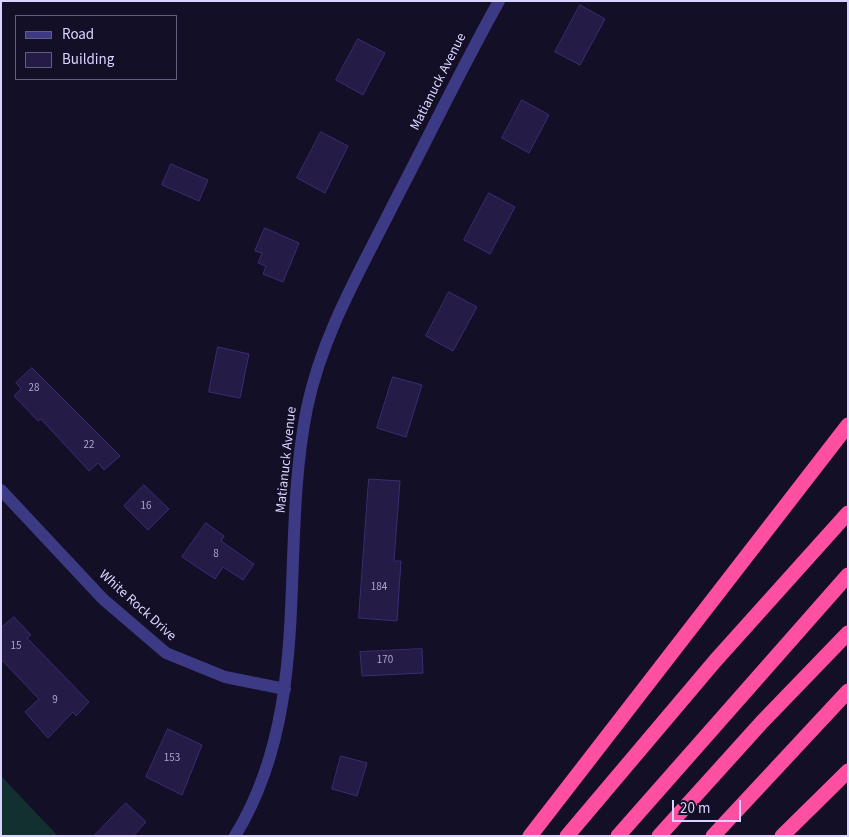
<!DOCTYPE html>
<style>
body{margin:0}
#map{position:relative;width:849px;height:837px;overflow:hidden;background:#130f26;font-family:"Source Sans 3",sans-serif}
canvas{display:block}
.frame{position:absolute;inset:0;border:2px solid #d9d4ff;pointer-events:none}
.legend{position:absolute;left:15px;top:15px;width:162px;height:65px;box-sizing:border-box;background:#130f26;border:1px solid #625e7d;margin:0;padding:6px 9px;list-style:none;font-size:15px;color:#d9d4ff}
.legend li{display:flex;align-items:center;gap:10px;height:25px}
.legend b{width:25px;border:1px solid #625e7d}
.scale{position:absolute;left:672px;top:800px;width:69px;height:22px;box-sizing:border-box;border:2px solid #d9d4ff;border-top:0;padding-left:6px;font-size:15px;line-height:18px;white-space:nowrap;color:#d9d4ff;-webkit-text-stroke:4px #130f26;paint-order:stroke}
</style>
<div id="map">
<canvas width="849" height="837"></canvas>
<div class="frame"></div>
<ul class="legend">
<li><b style="height:6px;background:#3d3a85"></b>Road</li>
<li><b style="height:14px;background:#241b47"></b>Building</li>
</ul>
<div class="scale">20 m</div>
</div>
<script>
const context = document.querySelector('canvas').getContext('2d');
context.lineJoin = 'round';
function fillPath(path, color) { context.fillStyle = color; context.fill(path, 'evenodd'); }
function trace(path, color, width, dash) { context.strokeStyle = color; context.lineWidth = width; context.lineCap = dash ? 'butt' : 'round'; context.setLineDash(dash || []); context.stroke(path); }
function label(font, color, halo, rows, align = 'center') {
  context.font = font + ' "Source Sans 3",sans-serif'; context.lineWidth = 5; context.setLineDash([]); context.textBaseline = 'middle'; context.strokeStyle = halo; context.fillStyle = color; for (const [text, x, y, turn = 0] of rows) {
    context.save(); context.translate(x, y); context.rotate((+turn || 0) * Math.PI / 180); context.textAlign = isNaN(turn) ? turn : align; if (halo) context.strokeText(text, 0, 0); context.fillText(text, 0, 0); context.restore();
  }
}
const green = new Path2D(`
 M1,776L58,836H1Z`);
const building = new Path2D(`
 M580,5L605,19L580,65L555,52Z
 M358,39L385,53L363,95L336,80Z
 M522,100L549,115L529,153L502,138Z
 M321,132L348,146L325,193L297,178Z
 M171,164L208,180L199,201L162,185Z
 M489,193L515,207L490,254L464,240Z
 M265,228L299,243L283,282L263,274L266,266L258,263L262,253L255,251Z
 M449,292L477,307L453,351L426,336Z
 M218,347L249,354L240,398L209,392Z
 M32,368L120,456L104,470L98,463L89,471L41,419L38,421L14,396L21,389L16,383Z
 M393,377L422,385L406,437L377,428Z
 M369,479L400,481L394,561H401L397,621L359,618Z
 M144,485L169,509L148,530L124,506Z
 M206,523L224,536L221,541L254,564L243,580L223,567L215,579L182,557Z
 M14,617L31,635L27,638L89,702L76,716L73,712L48,738L25,712L39,699L1,659V628Z
 M422,649L423,673L362,676L360,652Z
 M168,729L202,745L182,795L146,777Z
 M341,756L367,763L357,796L332,789Z
 M126,803L146,822L133,836H94Z`);
const minor = new Path2D(`
 M1,490L103,599L166,653L225,677L285,689
 M235,836C315,705 278,551 307,408C322,335 361,269 394,203C429,136 462,67 499,1`);
const highway = new Path2D(`
 M530,836L848,425
 M567,836L715,661L848,513
 M618,836L848,575
 M659,836L762,722L848,633
 M713,836L848,691
 M782,836L848,771`);
const numberNames = [
 ["28",34,389],
 ["22",89,446],
 ["16",146,507],
 ["8",216,555],
 ["184",379,588],
 ["15",16,647],
 ["170",385,661],
 ["9",55,701],
 ["153",172,759]
];
const streetNames = [
 ["Matianuck Avenue",439,82,-63],
 ["Matianuck Avenue",287,460,-84],
 ["White Rock Drive",137,606,42]
];
fillPath(green, '#12302f');
fillPath(building, '#241b47');
trace(building, '#3b2d73', 1);
trace(minor, '#3d3a85', 12);
trace(highway, '#ff4fa3', 15);
label('11px', '#aca6d1', null, numberNames);
label('14px', '#d9d4ff', '#130f26', streetNames);
</script>
